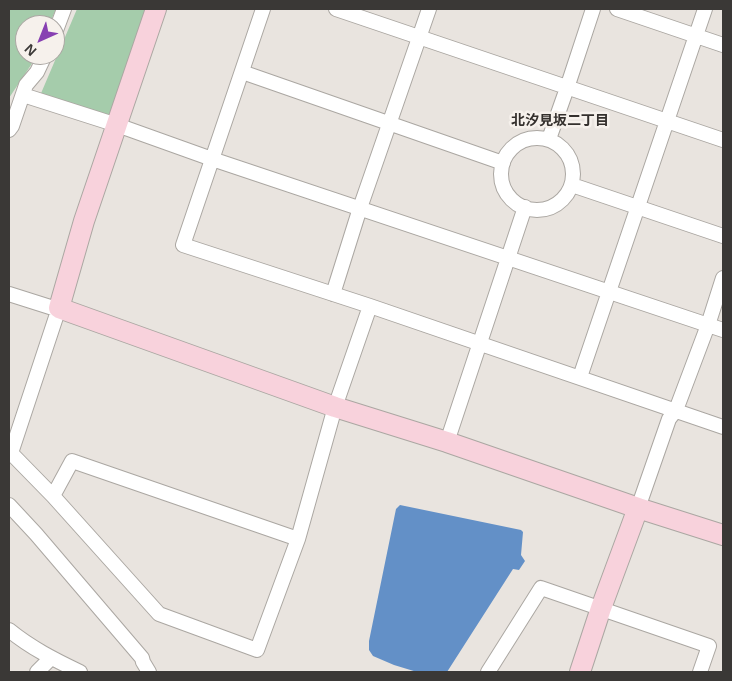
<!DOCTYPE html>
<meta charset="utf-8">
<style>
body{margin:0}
#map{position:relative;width:732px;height:681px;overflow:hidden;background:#e9e4df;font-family:Arial,sans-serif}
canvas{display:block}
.frame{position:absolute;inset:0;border:10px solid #3a3836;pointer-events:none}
.north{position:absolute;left:15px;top:15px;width:50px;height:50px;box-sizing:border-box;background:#f6f1ec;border:1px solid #aba7a3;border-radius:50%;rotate:224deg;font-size:14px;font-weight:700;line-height:20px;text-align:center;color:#3a3836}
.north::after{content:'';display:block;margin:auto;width:18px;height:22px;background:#8740b2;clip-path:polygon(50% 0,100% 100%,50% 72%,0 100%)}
</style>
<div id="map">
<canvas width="732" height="681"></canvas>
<div class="frame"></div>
<div class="north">N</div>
</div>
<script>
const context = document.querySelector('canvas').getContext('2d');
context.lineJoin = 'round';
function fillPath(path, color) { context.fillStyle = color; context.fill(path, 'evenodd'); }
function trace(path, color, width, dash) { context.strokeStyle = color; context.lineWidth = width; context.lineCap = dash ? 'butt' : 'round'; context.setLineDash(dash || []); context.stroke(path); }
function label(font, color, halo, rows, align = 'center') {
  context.font = font + ' Arial,"Noto Sans JP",sans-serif'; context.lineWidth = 5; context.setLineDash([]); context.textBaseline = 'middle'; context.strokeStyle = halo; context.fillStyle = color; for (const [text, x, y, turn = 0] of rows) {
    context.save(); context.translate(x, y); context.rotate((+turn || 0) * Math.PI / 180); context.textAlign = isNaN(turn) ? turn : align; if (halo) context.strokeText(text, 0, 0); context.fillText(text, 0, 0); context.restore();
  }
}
const green = new Path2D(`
 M9,9H56L49,25H25V55H35L31,65L9,98Z
 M77,9H149L111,120L39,98Z`);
const water = new Path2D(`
 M400,505L521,530L523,532L521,555L525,561L519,570L513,569L447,672H417L394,665L373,656L369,650V641L396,509Z`);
const street = new Path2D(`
 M263,9L183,245L370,306L723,427
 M336,9L723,140
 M617,9L723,45
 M55,33L64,9
 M242,72L503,163
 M23,95L117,125L212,159L723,330
 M9,130L12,126L26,85L37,72L45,55
 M501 174a36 36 0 1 1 72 0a36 36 0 1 1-72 0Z
 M549,139L567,88L593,9
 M572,185L723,236
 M9,294L50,307L59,308L11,453
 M333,294L360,208L429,9
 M580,377L705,9
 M447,442L525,207
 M9,451L53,496L159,614L257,650L298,539L335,407L370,306
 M53,496L72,461L298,539
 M9,505L36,534L142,658L143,662L149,672
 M638,508L669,419L676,410L708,325L723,278
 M9,630C31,648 55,660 80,672
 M37,672L51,658
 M488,672L541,588L709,646L700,672`);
const secondary = new Path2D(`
 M156,9L84,221L59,308L335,407L447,442L638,508L723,535
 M580,672L601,608L638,508`);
const neighbourhoodNames = [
 ["北汐見坂二丁目",560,121]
];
fillPath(green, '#a5ccab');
fillPath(water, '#6390c7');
trace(street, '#aba7a2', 16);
trace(secondary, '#aba7a2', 22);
trace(street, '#fff', 14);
trace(secondary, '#f8d2dc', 20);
label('bold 14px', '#34302d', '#f6f1ec', neighbourhoodNames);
</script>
